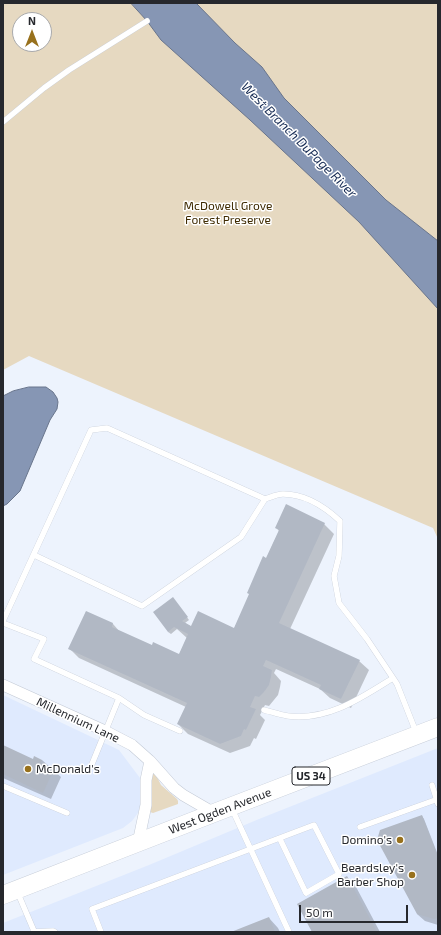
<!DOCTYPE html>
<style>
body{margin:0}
#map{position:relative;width:441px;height:935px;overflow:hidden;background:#edf3fd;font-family:"Exo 2",sans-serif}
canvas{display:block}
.frame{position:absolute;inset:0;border:4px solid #26282d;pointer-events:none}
.north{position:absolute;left:12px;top:12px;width:40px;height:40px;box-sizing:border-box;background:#fff;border:1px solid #a8a9ab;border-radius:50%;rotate:0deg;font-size:11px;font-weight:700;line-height:16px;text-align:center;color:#26282d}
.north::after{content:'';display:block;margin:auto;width:14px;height:18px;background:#98711d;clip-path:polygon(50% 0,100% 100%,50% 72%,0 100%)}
.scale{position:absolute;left:299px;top:905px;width:109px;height:18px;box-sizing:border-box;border:2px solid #26282d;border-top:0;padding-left:5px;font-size:12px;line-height:14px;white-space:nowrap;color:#26282d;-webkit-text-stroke:3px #fff;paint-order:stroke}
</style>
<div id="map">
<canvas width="441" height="935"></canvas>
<div class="frame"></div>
<div class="north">N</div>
<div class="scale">50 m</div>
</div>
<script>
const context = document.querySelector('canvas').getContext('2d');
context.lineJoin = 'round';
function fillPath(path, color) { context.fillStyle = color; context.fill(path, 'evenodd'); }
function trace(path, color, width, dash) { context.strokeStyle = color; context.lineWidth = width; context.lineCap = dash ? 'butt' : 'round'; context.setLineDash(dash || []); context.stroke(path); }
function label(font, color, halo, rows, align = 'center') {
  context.font = font + ' "Exo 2",sans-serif'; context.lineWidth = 3; context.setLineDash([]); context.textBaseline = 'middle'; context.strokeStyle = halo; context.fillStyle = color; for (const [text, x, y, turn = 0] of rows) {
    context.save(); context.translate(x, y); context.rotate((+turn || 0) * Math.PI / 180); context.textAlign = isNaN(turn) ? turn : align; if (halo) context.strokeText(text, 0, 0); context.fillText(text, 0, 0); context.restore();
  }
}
const built = new Path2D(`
 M3,695L119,750L140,778L143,790V799L138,813L132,821L123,828L3,875Z
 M438,748V932H3V923L149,865L259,819Z`);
const green = new Path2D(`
 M3,3H438V539L433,528L29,356L3,370ZM20,20H44V44H20Z
 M149,772L155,773L161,785L177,799L178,801V804L153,813L150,812L152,790Z`);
const water = new Path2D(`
 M131,3H196L235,43L262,67L284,98L386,200L438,241V309L359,222L250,120L161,40L147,21Z
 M29,387H46L53,392L57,398L58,402L57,409L50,420L20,491L7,504L3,506V396L13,391Z`);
const shadow = new Path2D(`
 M324,524L334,534L290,629L359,661L369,670L351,708L330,698L320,689L276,669L274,673L281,681L280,687L278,695L269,706L265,705L260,715L265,720L256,739L254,738L250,746L230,753L188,734L178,724L186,707L79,658L70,649L86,612L113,624L120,632L153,646L179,655L187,638L177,629L171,634L168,632L175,601L189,620L185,623L192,627L234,629L279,531L276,527Z
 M3,747L33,760H42L61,777L51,799L3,778Z
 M422,816L424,819L438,855V925L425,921L417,914Z
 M347,877L355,885L380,932H313Z
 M269,918L278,928L280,932H233Z`);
const building = new Path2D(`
 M286,504L325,523L279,623L360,660L341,699L319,689L321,685L266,660L263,666L272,670L271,677L269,685L264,692L259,697L255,696L250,707L256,709L246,730L244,729L241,736L220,744L177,724L187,703L68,649L86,611L113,623L112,627L152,645L153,642L179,654L188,634L174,627L168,632L153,612L173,597L188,617L182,621L191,626L198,611L234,628L249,594L247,593L263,556L266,558L279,530L275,528Z
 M3,745L33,759L34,756L42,760L41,763L54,769L43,793L3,774Z
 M422,815L437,854H438V918L434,919L417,914L377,840L380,830Z
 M347,876L377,932H312L297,904Z
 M269,917L275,932H231Z`);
const service = new Path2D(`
 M3,122L44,88L69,70L147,21
 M265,499C271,497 278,494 283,494C305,494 325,507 340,521L339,556L334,576L339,603L367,639L397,684L416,732
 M3,621L91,430L107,428L265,499L241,537L142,606L34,555
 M3,623L44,639L34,659L119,698L92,764
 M119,698L144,715L180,731
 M264,710C272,712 280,715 288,716C328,721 361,698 393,678
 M432,785L438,804
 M3,786L67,813
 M232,809L289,932
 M360,827L438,799
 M17,891L34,931
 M33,932L53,931L55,932
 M101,932L92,909L314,825L339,874L306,893L280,839`);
const minor = new Path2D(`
 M3,685L105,731L132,745L150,761L174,788L183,795L214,813
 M138,843L146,805V780L150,761`);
const primary = new Path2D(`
 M3,895L214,813L438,727`);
const markers = [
 [28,769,4,"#98711d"],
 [400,840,4,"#98711d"],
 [412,875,4,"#98711d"]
];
const shields = [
 [311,776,38]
];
const shieldNames = [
 ["US 34",311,776]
];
const parkNames = [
 ["McDowell Grove",228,206],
 ["Forest Preserve",228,220]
];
const streetNames = [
 ["Millennium Lane",78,720,25],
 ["West Ogden Avenue",220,811,-21]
];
const poiNames = [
 ["McDonald's",36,769,"left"],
 ["Domino's",392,840],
 ["Beardsley's",404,868],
 ["Barber Shop",404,882]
];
const waterNames = [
 ["West Branch DuPage River",299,140,45]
];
fillPath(built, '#dfeafe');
fillPath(green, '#e6d9c1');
fillPath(water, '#8696b4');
trace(water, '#69758c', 1);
fillPath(shadow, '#0003');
fillPath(building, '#b1b8c4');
trace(service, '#c2c9d5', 6);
trace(minor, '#c2c9d5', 12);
trace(primary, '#c2c9d5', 19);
trace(service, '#fff', 5.5);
trace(minor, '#fff', 11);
trace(primary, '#fff', 18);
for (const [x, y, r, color] of markers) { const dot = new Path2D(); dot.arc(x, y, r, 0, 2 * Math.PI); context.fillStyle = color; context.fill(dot); trace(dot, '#fff', 1.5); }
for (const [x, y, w] of shields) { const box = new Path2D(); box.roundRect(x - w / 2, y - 9, w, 18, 3); context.fillStyle = '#fff'; context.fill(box); trace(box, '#26282d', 1); }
label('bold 11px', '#26282d', null, shieldNames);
label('12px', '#3e2a00', '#fff', parkNames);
label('12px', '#26282d', '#fff', streetNames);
label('12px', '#26282d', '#fff', poiNames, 'right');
label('italic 13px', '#152a53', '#fff', waterNames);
</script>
